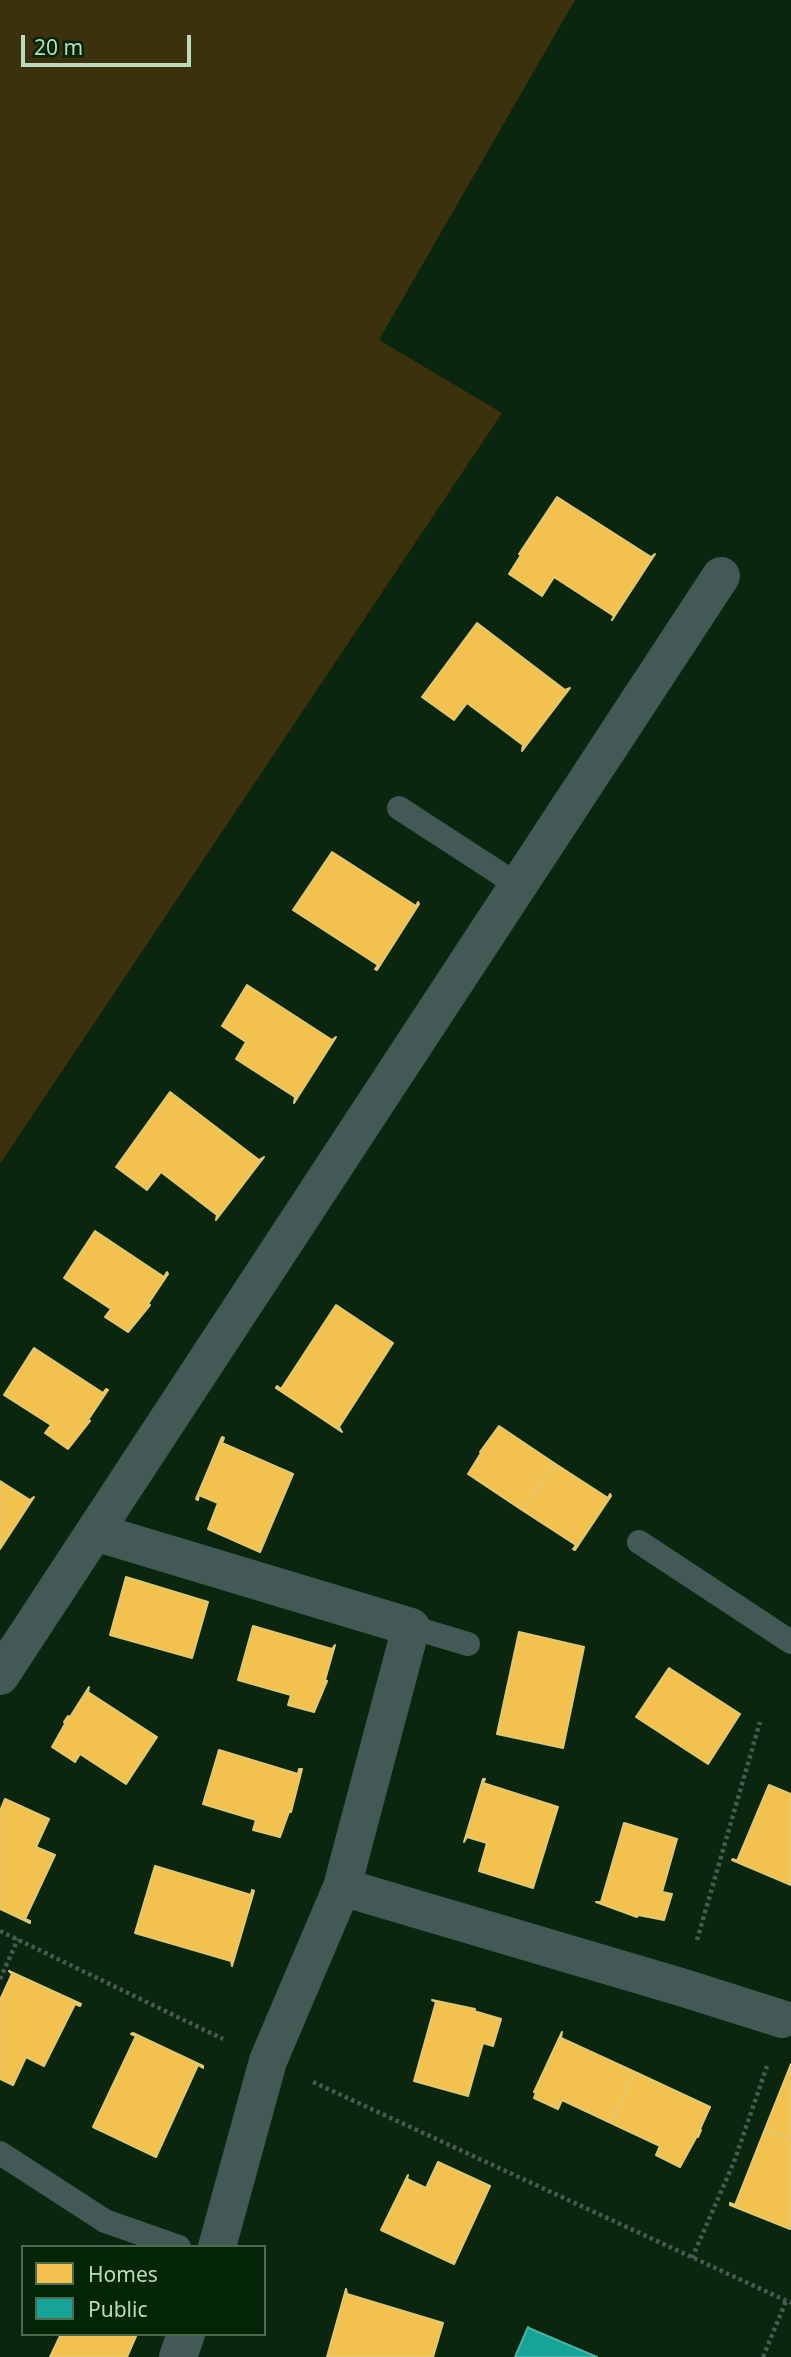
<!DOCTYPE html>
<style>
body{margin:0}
#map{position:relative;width:791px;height:2357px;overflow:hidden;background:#0b260e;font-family:"Noto Sans",sans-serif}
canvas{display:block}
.legend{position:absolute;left:21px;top:2245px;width:245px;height:91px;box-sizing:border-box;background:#032407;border:2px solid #4d6d4f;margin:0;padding:9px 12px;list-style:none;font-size:21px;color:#bbdbbc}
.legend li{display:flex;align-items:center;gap:14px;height:35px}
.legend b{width:35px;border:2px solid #4d6d4f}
.scale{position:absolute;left:21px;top:35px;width:170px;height:32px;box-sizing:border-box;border:4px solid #bbdbbc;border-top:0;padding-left:9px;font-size:21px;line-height:24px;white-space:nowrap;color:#bbdbbc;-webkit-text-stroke:5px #032407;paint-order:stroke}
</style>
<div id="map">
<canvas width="791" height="2357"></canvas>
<ul class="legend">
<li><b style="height:19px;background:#f2c14e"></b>Homes</li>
<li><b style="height:19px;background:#17a398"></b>Public</li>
</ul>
<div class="scale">20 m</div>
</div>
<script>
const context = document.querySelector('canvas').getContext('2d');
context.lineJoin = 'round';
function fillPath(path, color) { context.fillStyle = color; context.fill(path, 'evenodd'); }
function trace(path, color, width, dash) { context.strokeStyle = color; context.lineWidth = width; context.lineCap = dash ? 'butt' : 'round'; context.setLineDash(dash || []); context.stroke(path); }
const green = new Path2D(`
 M0,0H575L379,340L502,413L0,1164Z`);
const homes = new Path2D(`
 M557,497L651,557L655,554L612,620L614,616L554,577L542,596L509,574L521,555L519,554Z
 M477,623L565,690L570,688L522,751L523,745L467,703L454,720L422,697Z
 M332,852L416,906L418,902L419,904L377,970L375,969L378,965L293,910Z
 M247,985L332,1040L336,1037L294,1103L295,1097L236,1059L246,1042L222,1026Z
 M170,1092L259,1160L264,1157L216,1220L217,1215L161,1172L147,1190L116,1167Z
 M95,1231L164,1277L167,1272L168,1274L148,1304L150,1305L128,1332L105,1317L111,1309L64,1278Z
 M336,1305L393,1343L339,1427L342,1432L276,1388L277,1386L281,1389Z
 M34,1348L103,1393L106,1389L108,1390L88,1420L90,1421L68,1449L45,1433L51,1425L4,1395Z
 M499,1426L554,1463L522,1510L468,1474L481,1453L480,1452Z
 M222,1437L224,1438L222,1443L293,1474L260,1552L208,1529L218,1503L199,1495L198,1500L196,1499Z
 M554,1463L608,1498L610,1494L611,1496L575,1550L573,1549L576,1545L522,1510Z
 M0,1481L30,1500L34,1497L0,1549Z
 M126,1577L208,1602L192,1658L110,1635Z
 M253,1626L332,1649L335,1645L325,1680L327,1681L314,1712L288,1705L291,1695L238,1680Z
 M519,1632L584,1647L563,1748L497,1734Z
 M669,1668L740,1714L708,1764L636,1717Z
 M89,1687L88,1692L157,1737L126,1784L80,1754L75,1762L52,1747L65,1724L64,1722L68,1716L70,1717Z
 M219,1750L298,1774L299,1769H302L291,1812H289L280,1837L253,1830L256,1820L203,1804Z
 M483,1779H485L483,1783L558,1807L533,1888L479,1871L487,1843L467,1837L464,1842Z
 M769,1785L791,1794V1885L732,1860L733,1859L737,1861Z
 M5,1799L49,1819L36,1847L55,1855L25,1919L30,1921V1923L0,1909V1811Z
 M624,1823L677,1839L662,1892L672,1894L664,1920L638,1915L637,1917L596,1902H601Z
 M155,1866L251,1895L252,1890L254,1891L232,1966L231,1961L135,1933Z
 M9,1971L81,2004L80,2006L75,2004L44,2066L26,2057L13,2085L0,2079V2000L12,1974Z
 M432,2000L475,2009L474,2011L501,2019L493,2046L483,2043L468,2096L414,2081L436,2002Z
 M562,2032L561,2038L635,2072L611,2123L562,2100L558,2109L534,2098L536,2093L534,2092Z
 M133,2033L203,2066V2068L198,2065L156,2157L93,2127L136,2036L131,2034Z
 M791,2064V2140L765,2129Z
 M635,2072L710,2107L700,2129L701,2130L698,2137L697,2136L680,2167L656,2155L660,2146L611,2123Z
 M765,2129L791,2140L790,2229L730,2205V2203L735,2205Z
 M438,2162L490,2186L454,2264L381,2230L408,2175L407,2179L426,2188Z
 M346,2289L347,2294L443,2323L433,2357H327Z
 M61,2334H137L127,2357H50Z`);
const public = new Path2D(`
 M528,2327L531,2329L597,2357H515Z`);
const path = new Path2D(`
 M0,1931L223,2039
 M697,1940L760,1722
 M0,1979L18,1939
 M313,2082L791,2303
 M692,2258L734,2162L767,2066
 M763,2357L786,2301`);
const service = new Path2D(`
 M399,808L519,886
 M639,1542L791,1642
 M411,1627L468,1644
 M0,2153L105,2221L179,2247`);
const minor = new Path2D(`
 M95,1532L411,1627L342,1887L268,2061L217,2247
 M0,1676L721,576
 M342,1887L684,1988L782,2019
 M178,2357L186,2334`);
fillPath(green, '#3b310c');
fillPath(homes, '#f2c14e');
trace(homes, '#e2c96f', 2);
fillPath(public, '#17a398');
trace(public, '#48b4a3', 2);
trace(path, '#475b52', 4.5, [3.5, 3.5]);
trace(service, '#435955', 24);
trace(minor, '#435955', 38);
</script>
